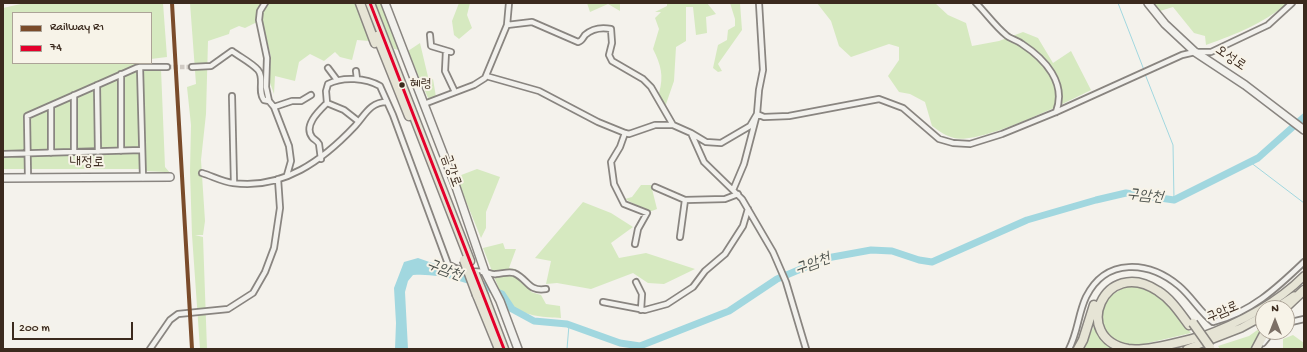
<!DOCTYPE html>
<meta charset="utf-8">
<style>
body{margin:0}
#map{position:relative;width:1307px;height:352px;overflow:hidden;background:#f4f2ec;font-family:"Gochi Hand",sans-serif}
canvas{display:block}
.frame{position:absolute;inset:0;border:4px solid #3b2a1e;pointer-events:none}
.legend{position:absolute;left:12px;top:12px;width:140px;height:52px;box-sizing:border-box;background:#f7f3e8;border:1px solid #aca397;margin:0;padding:5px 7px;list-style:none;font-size:12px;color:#3b2a1e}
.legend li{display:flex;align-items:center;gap:8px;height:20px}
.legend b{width:20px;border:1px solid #aca397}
.north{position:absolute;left:1255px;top:300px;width:40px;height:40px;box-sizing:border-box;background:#f7f3e8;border:1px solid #aca397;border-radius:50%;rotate:0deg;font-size:11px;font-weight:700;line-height:16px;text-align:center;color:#3b2a1e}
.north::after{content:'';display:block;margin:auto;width:14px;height:18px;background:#7c7066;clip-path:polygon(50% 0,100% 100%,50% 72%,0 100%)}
.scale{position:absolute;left:12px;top:322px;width:121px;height:18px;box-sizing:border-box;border:2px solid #3b2a1e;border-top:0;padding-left:5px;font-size:12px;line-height:14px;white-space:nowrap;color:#3b2a1e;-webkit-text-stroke:3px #f7f3e8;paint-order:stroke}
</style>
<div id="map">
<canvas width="1307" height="352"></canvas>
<div class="frame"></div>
<ul class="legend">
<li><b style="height:5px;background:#7a4b2a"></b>Railway R1</li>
<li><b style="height:5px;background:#e4002b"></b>74</li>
</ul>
<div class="north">N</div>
<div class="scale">200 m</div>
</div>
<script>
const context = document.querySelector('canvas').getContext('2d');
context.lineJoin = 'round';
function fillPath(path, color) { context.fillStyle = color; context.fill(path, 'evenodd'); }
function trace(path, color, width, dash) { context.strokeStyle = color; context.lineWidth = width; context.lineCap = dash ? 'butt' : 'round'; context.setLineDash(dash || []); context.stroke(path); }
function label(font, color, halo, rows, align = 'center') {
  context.font = font + ' "Gochi Hand","Poor Story",sans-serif'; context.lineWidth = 4; context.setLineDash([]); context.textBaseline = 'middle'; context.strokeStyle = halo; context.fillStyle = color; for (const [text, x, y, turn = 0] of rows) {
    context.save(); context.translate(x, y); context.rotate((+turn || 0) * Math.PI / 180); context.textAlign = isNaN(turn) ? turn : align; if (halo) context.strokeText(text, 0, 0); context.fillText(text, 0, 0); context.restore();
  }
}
const green = new Path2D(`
 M25,3H163L167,57L151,59V13H13V63H142V71L143,69H161L165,167L171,174L164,172L147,171L145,169H3V8Z
 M190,3H355L369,41L357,40L352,60L340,57L335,52L324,61L310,54L299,62L295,81L275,76L274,94L269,80L271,57L263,24L255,23L245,28L239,26L230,30L229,34L208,41L206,114L201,160L205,221L203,235H195L203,237L207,349H200L192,235L190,171L191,125L187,87L196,84Z
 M373,3H382L400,50L394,49Z
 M459,3H470L467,15L472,28L459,39L454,35L452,21Z
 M587,3H620V11L608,4L590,12Z
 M667,3H707L716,14L706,17L707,33L696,35L693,7H686V41L676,47L674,81L665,107L659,93C664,76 661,65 653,49L659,29L655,18L661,12H655L667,6Z
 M730,3H740L742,30L718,64L722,71L718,72L713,68L718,45L727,40L728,30L735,26V19Z
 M817,3H935L948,15L966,23L972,46L999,41L1023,32L1038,38L1053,63L1071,51L1091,90C1065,103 980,145 954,138C946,136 939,131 932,126L925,102L910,94L899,92L888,76L899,60V47L889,44L851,57L839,46L831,21Z
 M1288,3C1260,25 1239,33 1206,45L1205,36L1194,33L1173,7L1160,11L1154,4Z
 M420,43L429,81L433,79L436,97L428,98L408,51Z
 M477,169L500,177L486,212V228L481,238L456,177Z
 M641,185H651L657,209L649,212L625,199L632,197Z
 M583,202L611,213L633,227L611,243L619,258L646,253L695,269L664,284L648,283L633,273L591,289L557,283L546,284L551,261L535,258Z
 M503,243L505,249H516L509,268L515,269L532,283L531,292L541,295L546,304L560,306L561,318C546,317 526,317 513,306C507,301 506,294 499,289L483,248Z
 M1126,286C1136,287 1145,287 1154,291C1166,296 1183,322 1191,333L1131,347L1114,340L1104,331L1100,311L1109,297Z
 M1095,324L1103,339L1121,349H1083Z
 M1263,326L1252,349H1220L1218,346L1249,336Z
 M1293,335L1304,343V349H1283V339Z`);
const water = new Path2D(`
 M418,258L489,283L493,293C468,283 441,273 413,275L408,281L405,292L408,349H395L396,323L394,288L404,262Z`);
const stream = new Path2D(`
 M1118,3L1144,70
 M1145,74L1173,145L1174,200
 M1250,162L1304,203
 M642,345L644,349
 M567,349L569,325`);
const river = new Path2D(`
 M492,290L502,294L512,309L534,321L567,324L620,343L640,346L729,311L777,279L827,258L871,250L892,251L919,260L932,262L1027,220L1096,200L1126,193L1174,200L1258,158L1304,117`);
const streetTunnel = new Path2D(`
 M167,67H192`);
const street = new Path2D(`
 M265,3L260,11L259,20L267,58L266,87L269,101L274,107L289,146L291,161L287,175
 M976,3C986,13 995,26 1006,35C1010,39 1017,40 1022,44C1045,59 1067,83 1056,112
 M507,25L509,3
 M430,35L431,46L451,52
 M446,51L445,71L455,92
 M140,67H167
 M192,67L211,66L232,51C240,57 252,63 258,70C265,78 257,91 264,100L269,101
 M328,68L337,80
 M356,71L357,79
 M121,74V151
 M486,76L539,91L598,122L625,133L629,134L655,125H673
 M97,85L98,152
 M74,95V152
 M232,96L234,183
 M327,103L344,110L358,121
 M424,104L474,85L485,78L507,25L532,22L578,42C582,41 582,39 585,35C593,28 601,27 611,29L612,43L609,55L612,61L643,79L651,87L673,125L691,133L704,162L742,199L773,252L786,282L806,349
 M51,106V153
 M274,107L292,101H301L311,95
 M625,133L620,147L611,162L614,184L624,204L647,213L638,229L635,244
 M691,133L706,142L721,143L750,126L757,114L759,90L763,70L759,3
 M3,154L142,150
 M321,159L319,144C317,140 314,140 312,137C303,125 320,110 327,103L326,91L328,84C343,76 366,78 380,86L393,115L448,264C459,272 472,271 484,272C488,272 492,275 496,274C502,274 508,271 514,273C528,279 528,292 546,289
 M202,173C212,176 223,182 233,183C283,190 323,160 355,126C365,115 370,102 387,102
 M28,178L27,116L136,68L140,67L143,178
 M655,187L685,200L725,199L738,194
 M733,190L744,164L757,114L764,117L789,116L879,99L903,108L939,139L953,143L970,144L1002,134L1056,112L1182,55L1195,52H1211L1268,25L1292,3
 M680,237L685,200
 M636,282L642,294L641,310
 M603,302L645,310L667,304L693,287L705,271L725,254L743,226L748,209
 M1287,323L1304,319
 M1263,343L1272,332
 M150,349L170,320L178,314L228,309L253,293L265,272L274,248L280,208L278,179
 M1069,349C1078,332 1078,314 1086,297C1106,257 1149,261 1179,286C1192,297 1200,312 1213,322C1250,313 1277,288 1304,262`);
const secondary = new Path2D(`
 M385,3L456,187L485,272L500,301L518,349
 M1148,3L1165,24L1195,52L1245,85L1304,130
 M3,178L170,177`);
const primary = new Path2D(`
 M1276,308L1294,296
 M1198,338C1237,324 1275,305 1304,276
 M1187,349L1241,328L1263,316`);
const highway = new Path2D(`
 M360,3L375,43
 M370,3L470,261
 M377,36L409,116
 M477,295L499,349
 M484,296L504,349
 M1285,308L1304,290
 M1189,325C1180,313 1171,299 1158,291C1104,255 1070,338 1128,349C1146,352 1182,341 1201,337
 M1078,349L1083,340L1094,305
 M1256,349L1265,332`);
const highwayBridge = new Path2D(`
 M464,260L477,295
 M475,274L484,296
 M1193,323L1210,347`);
const bus1 = new Path2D(`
 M370,3L504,349`);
const rail1 = new Path2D(`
 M172,3L192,349`);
const markers = [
 [402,85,3.5,"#3b2a1e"]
];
const busNames = [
 ["혜령",410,85]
];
const streetNames = [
 ["오성로",1230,59,34],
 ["내정로",87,164],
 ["금강로",450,171,70],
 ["구암로",1223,313,-23]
];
const waterNames = [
 ["구암천",1145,197,6],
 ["구암천",813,265,-20],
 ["구암천",444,271,21]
];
fillPath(green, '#d6e9c0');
fillPath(water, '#a1d7df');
trace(stream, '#a1d7df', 1);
trace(river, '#a1d7df', 7);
trace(streetTunnel, '#cfcac3', 4.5, [4.5, 2]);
trace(street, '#898580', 8);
trace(secondary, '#898580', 10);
trace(primary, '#898580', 10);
trace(highway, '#898580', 11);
trace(street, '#f2f1ed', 4.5);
trace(secondary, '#f2f1ed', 7);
trace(primary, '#e6e4d5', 7);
trace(highway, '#e6e4d5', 8);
trace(highwayBridge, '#898580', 11, []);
trace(highwayBridge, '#e6e4d5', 8);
trace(bus1, '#e4002b', 3);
trace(rail1, '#7a4b2a', 4);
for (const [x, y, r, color] of markers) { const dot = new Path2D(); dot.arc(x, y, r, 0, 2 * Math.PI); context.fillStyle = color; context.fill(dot); trace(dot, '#f7f3e8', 1.5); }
label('13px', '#3b2a1e', '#f7f3e8', busNames, 'left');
label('14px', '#3b2a1e', '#f7f3e8', streetNames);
label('italic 15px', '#4c524d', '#f7f3e8', waterNames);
</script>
